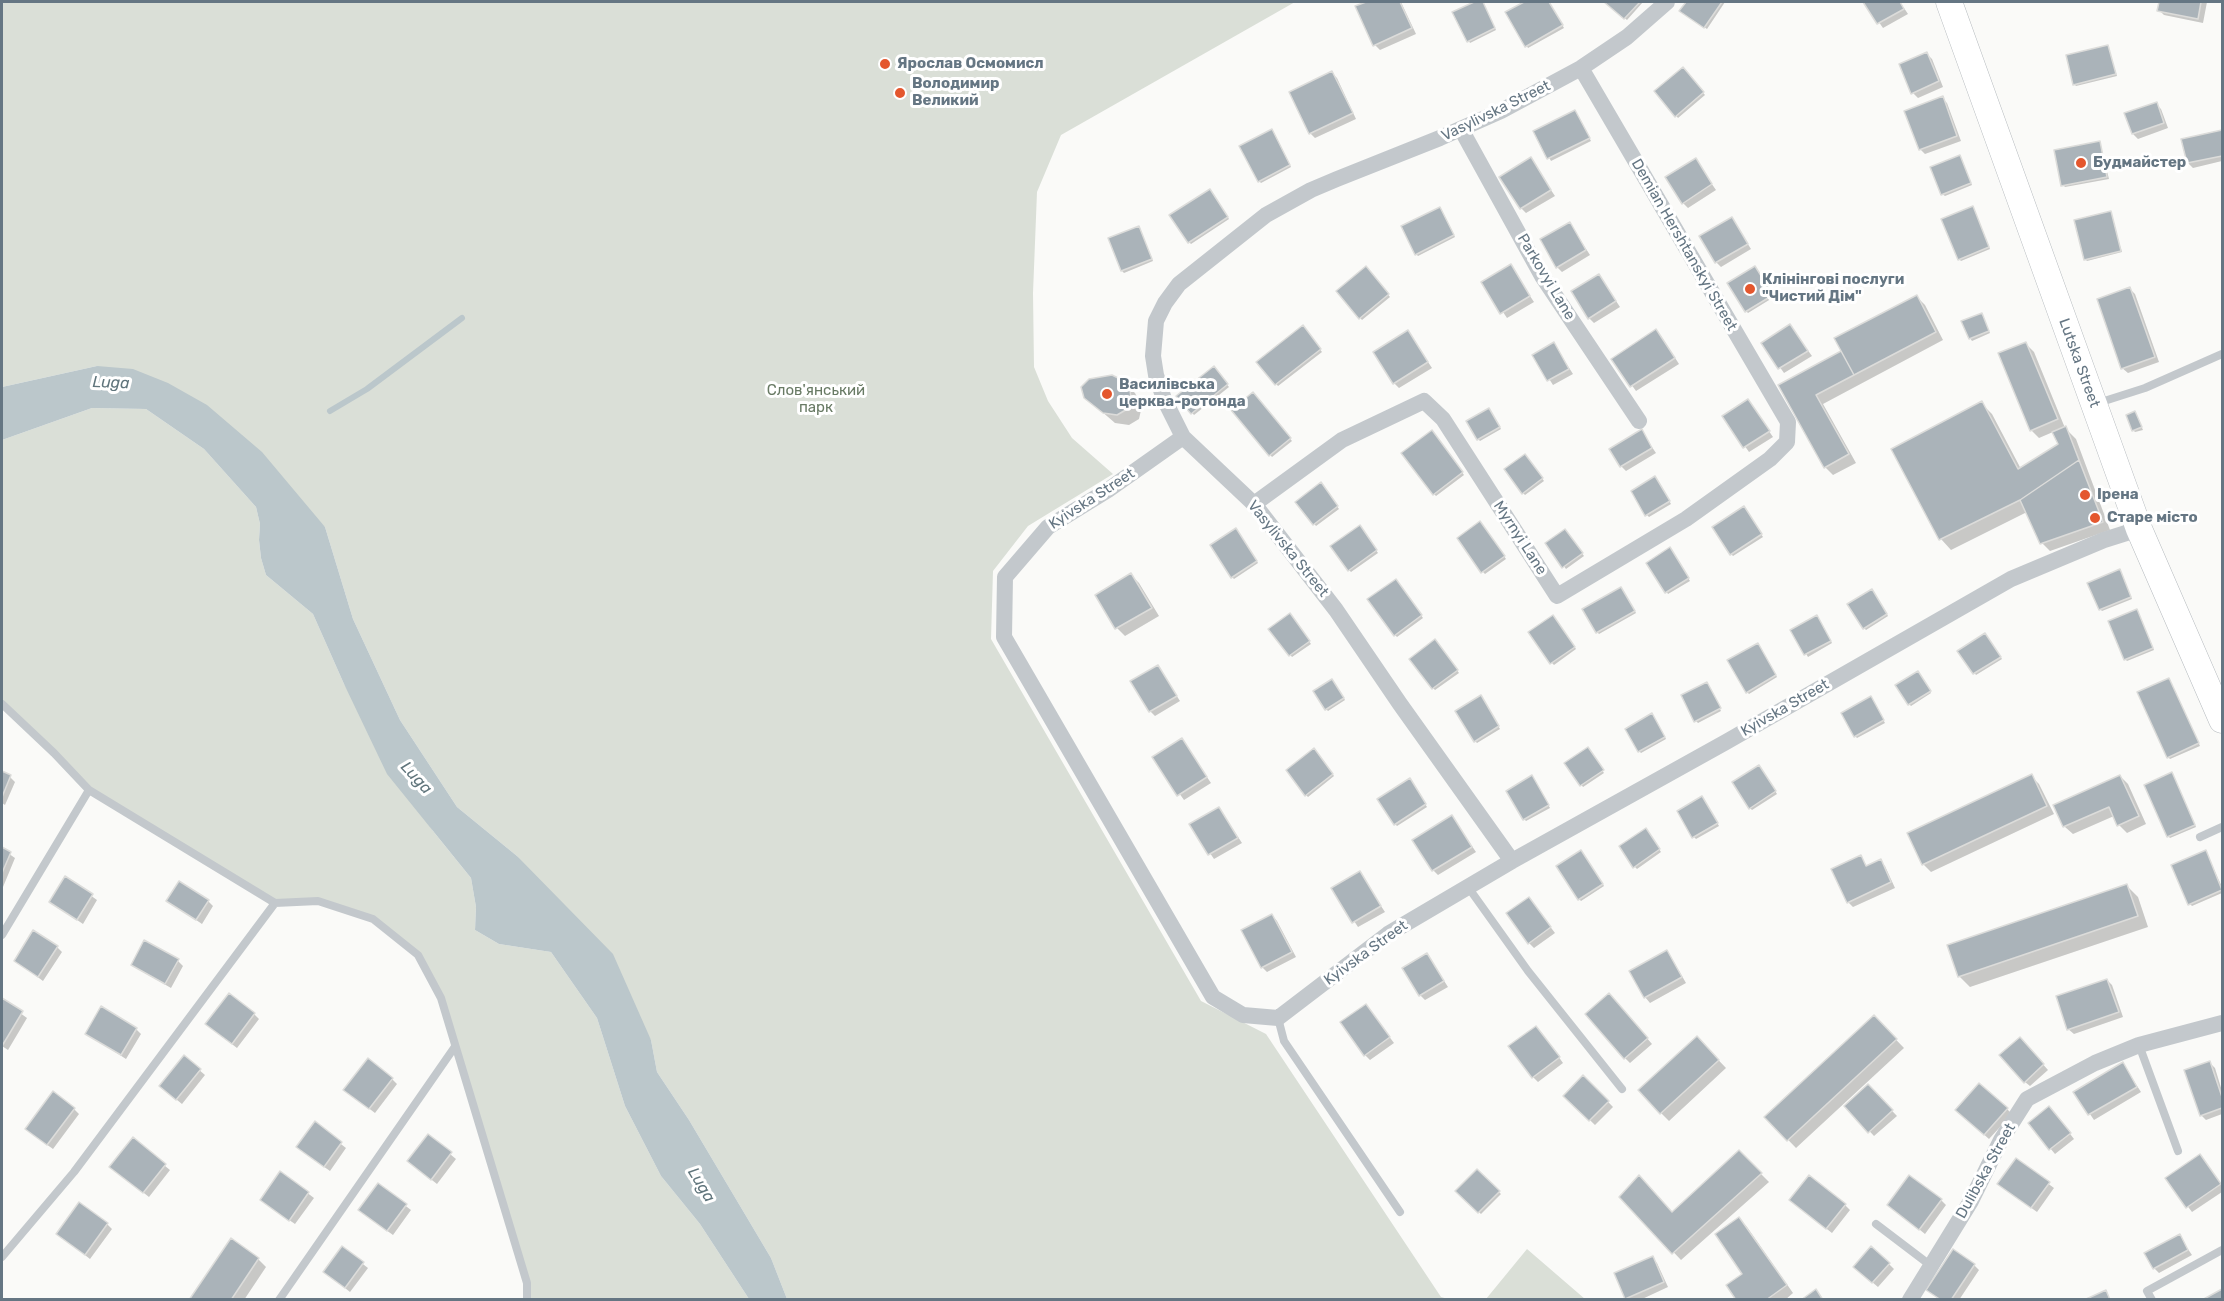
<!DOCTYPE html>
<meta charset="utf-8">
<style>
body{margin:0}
#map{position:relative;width:2224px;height:1301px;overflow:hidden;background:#fafaf8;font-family:Rubik,sans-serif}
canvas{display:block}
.frame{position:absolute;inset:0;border:3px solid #657683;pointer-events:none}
</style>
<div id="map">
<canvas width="2224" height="1301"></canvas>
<div class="frame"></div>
</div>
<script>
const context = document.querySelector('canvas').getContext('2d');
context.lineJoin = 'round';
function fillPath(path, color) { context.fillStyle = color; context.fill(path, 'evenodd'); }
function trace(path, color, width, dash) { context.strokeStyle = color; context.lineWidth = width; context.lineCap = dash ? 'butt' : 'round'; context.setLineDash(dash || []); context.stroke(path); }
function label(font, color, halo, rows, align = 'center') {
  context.font = font + ' Rubik,sans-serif'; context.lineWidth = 6; context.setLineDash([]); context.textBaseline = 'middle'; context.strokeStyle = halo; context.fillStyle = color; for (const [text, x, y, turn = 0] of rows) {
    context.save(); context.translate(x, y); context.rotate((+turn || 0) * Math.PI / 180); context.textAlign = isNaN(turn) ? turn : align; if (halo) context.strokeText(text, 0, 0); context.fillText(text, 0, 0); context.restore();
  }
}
const green = new Path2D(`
 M2,2H1295L1061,135L1037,192L1033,293L1034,367L1048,401L1072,438L1113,474L1028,526L993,571L991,639L1201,1001L1266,1034L1441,1297L1448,1299H787L771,1258L689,1120L657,1072L651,1040L517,856L457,807L400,720L353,619L325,527L97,366L2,387Z
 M92,408L146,409L204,449L256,507L260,524L259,540L261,558L266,575L313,614L344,684L433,831L471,878L476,907L475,930L499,944L551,952L597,1018L625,1106L661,1176L700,1224L749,1299H527V1283L441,998L418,955L372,919L318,901L275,903L89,790L2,704V440Z
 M1527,1249L1585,1299H1486Z`);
const water = new Path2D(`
 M97,366L133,369L168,383L207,405L262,452L325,527L353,619L400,720L457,807L517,856L613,954L651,1040L657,1072L689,1120L771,1258L787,1299H749L700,1224L661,1176L625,1106L597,1018L551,952L499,944L475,930L476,907L471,878L387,774L344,684L313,614L266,575L261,558L259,540L260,524L256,507L204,449L146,409L92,408L2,440V387Z`);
const shadow = new Path2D(`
 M1370,2H1401L1416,34L1380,50L1375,45L1357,7Z
 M1477,2H1482L1496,30L1470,43L1454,12Z
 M1527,2H1549L1564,28L1528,48L1507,13Z
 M1606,2H1643L1627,20Z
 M1688,2H1725L1707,29L1681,11Z
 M1865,2H1900L1908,14L1883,28Z
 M2160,2H2207L2203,23L2164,15L2159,10Z
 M2108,47L2117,76L2076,86L2074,84Z
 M1927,54L1932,59L1943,87L1918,98L1913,93Z
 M1683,69L1705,95L1678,118L1656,91Z
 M1332,73L1337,78L1356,119L1315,138L1310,133Z
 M1942,98L1947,103L1961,141L1925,154L1920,149Z
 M2156,104L2161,109L2168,128L2138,139L2133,134Z
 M1575,111L1591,141L1551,161L1535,131Z
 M2222,131V161L2193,168L2188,163L2183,140Z
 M1274,133L1291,167L1261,183L1259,181Z
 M2100,143L2109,179L2065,187L2063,185Z
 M1530,159L1555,196L1526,213L1521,208Z
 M1961,159L1972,185L1945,196L1942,194Z
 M1695,160L1716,190L1688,208L1683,203Z
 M1211,193L1229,219L1191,244L1189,242Z
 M1440,209L1455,237L1418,256L1416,254Z
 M1974,210L1990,249L1961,261L1959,259Z
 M2110,212L2122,252L2087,261L2085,259Z
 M1732,219L1751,249L1721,267L1716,262Z
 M1570,224L1590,255L1562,272L1557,267Z
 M1140,230L1153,261L1124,273L1122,271Z
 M1510,266L1534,302L1507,318L1483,282Z
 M1755,267L1774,297L1748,313L1746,311Z
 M1366,268L1390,297L1362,320L1338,291Z
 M1599,275L1620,307L1594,323L1589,318Z
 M2130,289L2135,294L2159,362L2128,373L2122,368Z
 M1917,297L1925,305L1943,340L1823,404L1856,463L1833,475L1825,467L1780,386L1843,351Z
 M1982,315L1990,333L1972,341L1970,338Z
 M1790,326L1812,356L1784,373L1763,343Z
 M1303,327L1322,352L1278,386L1258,362Z
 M1408,332L1432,368L1399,388L1394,383Z
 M1661,336L1679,364L1636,391L1613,359Z
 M1554,344L1573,374L1553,385L1534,355Z
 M2026,344L2034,352L2065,428L2076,439L2110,530L2050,551L2042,543L2027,512L1951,550L1941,539L1981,403L1992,414L2021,469L2060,444L2053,432L2039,438L2031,430Z
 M1213,368L1229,387L1194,415L1178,396Z
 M1123,382L1135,393L1140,403L1141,410L1139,419L1129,425L1115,423L1085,397Z
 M1253,394L1292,441L1272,457L1233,410Z
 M1748,401L1773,437L1749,452L1724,416Z
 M1491,412L1501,429L1480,441L1478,439Z
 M2135,413L2143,430L2135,432L2133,430Z
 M1641,431L1656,453L1626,471L1621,466Z
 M1434,434L1464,475L1436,496L1434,494Z
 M1527,458L1544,481L1525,495L1523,493Z
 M1657,480L1671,504L1649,517L1647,515Z
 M1322,486L1339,509L1316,526L1297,502Z
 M1746,510L1763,537L1733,556L1731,554Z
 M1482,525L1506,559L1485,574L1483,572Z
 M1361,529L1378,553L1351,572L1349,570Z
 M1238,532L1258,563L1234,579L1232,577Z
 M1567,533L1584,556L1566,569L1547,543Z
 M1672,551L1690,581L1668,594L1648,563Z
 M2121,573L2132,599L2102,611L2100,609Z
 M1131,575L1139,583L1159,616L1125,636L1117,628L1097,595Z
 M1398,583L1423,618L1397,637L1395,635Z
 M1623,591L1636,613L1599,634L1597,632Z
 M1873,593L1888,616L1866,630L1864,628Z
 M2137,610L2154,650L2127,661L2125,659Z
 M1291,617L1311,644L1292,657L1270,629Z
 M1555,619L1576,649L1554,665L1552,663Z
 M1818,619L1832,643L1808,657L1792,630Z
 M1987,637L2002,659L1976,675L1959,651Z
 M1437,643L1459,673L1435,690L1433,688Z
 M1759,646L1777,677L1749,694L1747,692Z
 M1158,667L1180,701L1155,716L1150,711Z
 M1920,675L1931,693L1911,706L1909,704Z
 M2170,681L2200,746L2170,759L2168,757Z
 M1334,683L1345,700L1328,711L1326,709Z
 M1709,686L1721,711L1698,723L1696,721Z
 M1483,699L1500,729L1477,743L1475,741Z
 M1872,700L1885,723L1857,738L1855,736Z
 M1654,717L1666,739L1641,753L1639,751Z
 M1182,740L1211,783L1184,800L1154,758Z
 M1589,751L1604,773L1583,787L1566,763Z
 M1316,752L1334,776L1308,797L1306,795Z
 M1761,769L1777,794L1752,810L1750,808Z
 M2,773L10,777L15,782L5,805L2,803Z
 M2172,774L2196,827L2170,838L2168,836Z
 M2031,776L2039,784L2054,814L1931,872L1923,864Z
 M2120,776L2128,784L2146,824L2127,833L2119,825L2114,816L2073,834L2065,827L2055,805Z
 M1534,779L1550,808L1526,821L1524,819Z
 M1412,782L1427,807L1397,826L1395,824Z
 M1704,800L1719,826L1696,839L1694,837Z
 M1219,808L1242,843L1214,859L1191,825Z
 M1452,817L1476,852L1438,875L1433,870Z
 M1647,831L1661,852L1637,869L1635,867Z
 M2,849L15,858L3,887L2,886Z
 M2206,852L2222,887V893L2192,906L2190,904Z
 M1583,854L1604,886L1581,901L1579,899Z
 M1860,857L1868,867L1880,861L1885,866L1895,888L1853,907L1848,902Z
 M1359,873L1385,912L1358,927L1333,889Z
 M66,878L97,900L83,924L51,902Z
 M2127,886L2138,897L2148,927L1970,987L1959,976Z
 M168,901H208L213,906L202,924Z
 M1533,904L1555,933L1534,948L1529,943Z
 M1272,915L1277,921L1296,957L1267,972L1262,967Z
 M57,947L62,952L43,981L16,961Z
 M1666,952L1671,957L1686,983L1650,1003L1645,997L1631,972Z
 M1427,954L1448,987L1425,1000L1420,995Z
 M178,961L183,966L171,988L138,969L133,964Z
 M2107,980L2112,985L2123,1017L2074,1034L2068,1029Z
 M2,1000L27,1018L8,1050L2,1046Z
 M1614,1000L1652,1044L1630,1063L1625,1058Z
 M1370,1011L1394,1043L1370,1060L1365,1055Z
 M254,1014L259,1019L237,1048L212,1029Z
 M1874,1017L1904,1048L1796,1148L1766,1117Z
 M136,1029L141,1034L126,1059L87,1034Z
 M1541,1032L1563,1063L1538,1082L1533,1077Z
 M2025,1044L2048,1070L2030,1086L2025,1082Z
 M1705,1046L1726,1068L1669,1121L1661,1113Z
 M184,1057L205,1075L182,1104L166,1091Z
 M2210,1063L2215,1068L2222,1091V1114L2206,1120L2201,1115Z
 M2123,1064L2141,1092L2094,1120L2075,1092Z
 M1584,1077L1613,1107L1595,1125L1565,1096Z
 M392,1079L397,1084L375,1113L350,1094Z
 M1868,1086L1897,1116L1874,1136L1846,1106Z
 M74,1109L79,1114L53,1149L32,1134Z
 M2007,1109L2012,1114L1989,1139L1962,1115Z
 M2054,1113L2074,1139L2055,1154L2030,1124Z
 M315,1124L346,1148L330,1171L303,1152Z
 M428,1136L456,1159L437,1184L414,1166Z
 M133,1140L170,1170L149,1197L116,1171Z
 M1739,1152L1769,1182L1681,1260L1621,1197L1672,1214Z
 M2200,1156L2222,1186V1192L2192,1212L2167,1179Z
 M2016,1160L2054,1188L2037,1212L2004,1188Z
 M1477,1171L1501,1194L1481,1214L1457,1191Z
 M281,1173L314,1198L295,1224L267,1205Z
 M378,1185L411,1210L393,1235L365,1215Z
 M1941,1200L1946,1205L1925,1234L1889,1205Z
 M1796,1205H1845L1850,1210L1832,1233Z
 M1739,1219L1747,1227L1793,1293L1785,1300H1738L1745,1274Z
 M107,1224L112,1229L90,1259L58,1234Z
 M2179,1236L2192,1255L2159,1273L2154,1268Z
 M342,1248L368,1268L350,1292L325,1272Z
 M1652,1258L1657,1263L1668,1287L1640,1300H1628L1626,1298Z
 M258,1259L266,1267L244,1300H191Z
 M1889,1264L1894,1269L1878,1287L1860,1272Z
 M1974,1265L1979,1270L1959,1300H1940Z`);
const stream = new Path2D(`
 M330,411L367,389L462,318`);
const building = new Path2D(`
 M1366,2H1400L1412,28L1373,46L1355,6Z
 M1474,2H1483L1495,28L1467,42L1452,12Z
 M1524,2H1549L1563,25L1525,47L1505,12Z
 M1604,2H1640L1624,19Z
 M1686,2H1722L1704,28L1679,11Z
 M1863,2H1900L1904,9L1877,24Z
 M2159,2H2201L2198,19L2157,11Z
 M2108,45L2116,74L2073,85L2066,55Z
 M1927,52L1939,81L1911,94L1899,64Z
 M1683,67L1704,92L1675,117L1654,91Z
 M1332,71L1353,113L1309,134L1289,92Z
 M1943,96L1957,136L1919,150L1904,111Z
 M2157,102L2164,123L2132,134L2124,113Z
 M1575,110L1590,138L1547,159L1533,131Z
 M1272,129L1290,165L1258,182L1239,146Z
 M2222,130V156L2187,163L2181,139Z
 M2100,141L2107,177L2061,186L2054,150Z
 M1960,155L1971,183L1941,195L1930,167Z
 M1531,157L1551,190L1520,209L1499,177Z
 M1696,158L1712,184L1682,204L1665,177Z
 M1210,189L1228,217L1188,243L1169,215Z
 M1973,206L1989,247L1958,260L1941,219Z
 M1440,207L1454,235L1415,255L1401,226Z
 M2111,211L2121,251L2084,260L2074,220Z
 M1732,217L1748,244L1715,263L1699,236Z
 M1570,222L1586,250L1556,268L1540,239Z
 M1139,226L1152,259L1121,271L1108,238Z
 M1511,264L1530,296L1500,314L1481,282Z
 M1366,266L1389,294L1359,319L1336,291Z
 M1755,266L1773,295L1745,312L1727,283Z
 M1599,274L1616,301L1588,319L1571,291Z
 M2130,287L2155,357L2121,369L2097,299Z
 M1917,295L1936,332L1854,375L1834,338Z
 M1982,313L1989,331L1969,339L1961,321Z
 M1790,324L1808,351L1778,369L1761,343Z
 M1303,325L1321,349L1275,385L1256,362Z
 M1656,329L1675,358L1630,387L1611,359Z
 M1408,330L1428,362L1393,384L1373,352Z
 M1554,342L1569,369L1547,381L1532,355Z
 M2026,342L2058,419L2030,431L1998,353Z
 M1841,351L1854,375L1816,395L1849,454L1824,468L1778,385Z
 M1214,366L1228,384L1191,414L1176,396Z
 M1112,375L1124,381L1130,390L1131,399L1129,408L1117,415L1103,413L1084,398L1081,387L1089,379Z
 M1253,392L1291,438L1269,456L1231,410Z
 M1748,399L1770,431L1743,448L1722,416Z
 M1982,401L2018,469L2058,444L2052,432L2066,426L2079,460L2020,500L1939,540L1891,449Z
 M1489,408L1500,427L1477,440L1466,421Z
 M2135,411L2142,427L2132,431L2126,415Z
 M1642,429L1652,448L1620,467L1609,449Z
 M1432,430L1463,472L1433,495L1401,453Z
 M1525,454L1543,478L1522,494L1504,469Z
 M2079,460L2103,522L2040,544L2020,500Z
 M1655,476L1670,501L1645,516L1631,491Z
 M1321,482L1338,506L1313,525L1295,502Z
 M1744,506L1762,534L1730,555L1712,527Z
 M1480,521L1505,556L1481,573L1457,538Z
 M1360,525L1377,550L1348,571L1330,546Z
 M1236,528L1257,561L1231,578L1210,545Z
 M1565,529L1583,553L1562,568L1545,543Z
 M1670,547L1689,578L1665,593L1646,563Z
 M2120,569L2131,597L2099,610L2087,583Z
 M1131,573L1152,608L1115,629L1095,595Z
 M1396,579L1422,615L1394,636L1367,599Z
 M1621,587L1635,611L1596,633L1582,609Z
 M1872,589L1887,614L1863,629L1847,604Z
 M2137,609L2153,648L2124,660L2108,621Z
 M1290,613L1310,641L1289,656L1268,629Z
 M1553,615L1575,647L1550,664L1528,632Z
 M1817,615L1831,641L1804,655L1790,630Z
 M1985,633L2001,657L1973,674L1957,651Z
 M1435,639L1458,670L1432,689L1409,659Z
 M1758,643L1776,675L1746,693L1727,660Z
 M1158,665L1177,696L1149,712L1130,681Z
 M1918,671L1931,691L1908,705L1895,685Z
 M2169,678L2199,743L2167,758L2137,692Z
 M1332,679L1344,698L1325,710L1313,691Z
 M1707,682L1721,708L1694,722L1681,695Z
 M1481,695L1499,726L1474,742L1455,711Z
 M1871,696L1884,720L1854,737L1841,713Z
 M1652,713L1665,737L1638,752L1625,729Z
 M1182,738L1207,777L1177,796L1152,757Z
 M1588,747L1604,770L1580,786L1564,763Z
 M1314,748L1333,774L1305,796L1286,770Z
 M1759,765L1776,791L1749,809L1732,782Z
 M2,771L11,775L2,797Z
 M2172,772L2195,825L2167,837L2144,785Z
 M2032,774L2047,806L1922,865L1907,833Z
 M1532,775L1549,805L1523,820L1506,791Z
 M2120,775L2139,816L2117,826L2109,807L2063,827L2053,805Z
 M1410,778L1426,804L1394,825L1377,799Z
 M1702,796L1718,823L1692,838L1677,811Z
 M1219,807L1238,838L1208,855L1189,824Z
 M1452,815L1472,847L1432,871L1412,840Z
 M1646,828L1660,849L1633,868L1619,846Z
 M2,847L11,852L2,873Z
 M1581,850L1603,884L1578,900L1556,866Z
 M2206,850L2222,890L2188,905L2171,865Z
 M1861,855L1866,866L1881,859L1891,882L1847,903L1831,869Z
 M1360,871L1381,906L1352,923L1331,888Z
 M65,876L93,894L77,920L49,902Z
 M179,881L209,900L196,920L166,901Z
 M2127,884L2138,916L1958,977L1947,945Z
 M1529,897L1551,927L1528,944L1506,913Z
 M1272,914L1292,952L1261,968L1241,930Z
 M33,930L58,946L38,977L14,961Z
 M144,940L179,959L165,984L131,965Z
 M1667,950L1682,977L1644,998L1629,971Z
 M1427,953L1444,981L1419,996L1402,968Z
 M2107,979L2119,1012L2067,1030L2056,996Z
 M229,993L255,1013L232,1044L205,1024Z
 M1609,993L1648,1038L1624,1059L1585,1014Z
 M2,998L23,1011L2,1046Z
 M1366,1004L1390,1037L1364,1056L1340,1022Z
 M101,1006L137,1028L121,1055L85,1034Z
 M1874,1015L1897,1039L1787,1141L1764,1117Z
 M1536,1026L1560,1057L1532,1078L1508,1046Z
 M1697,1036L1719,1060L1660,1114L1638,1090Z
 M2020,1037L2044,1064L2024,1083L1999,1055Z
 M184,1055L201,1069L176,1100L159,1086Z
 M368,1058L393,1078L369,1109L343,1090Z
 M2210,1061L2222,1097V1108L2200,1116L2184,1070Z
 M2123,1062L2137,1087L2088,1115L2073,1092Z
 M1583,1075L1609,1101L1589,1121L1563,1096Z
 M1979,1083L2008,1108L1984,1135L1955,1110Z
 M1868,1084L1893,1110L1868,1133L1844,1106Z
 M53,1091L75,1108L47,1145L25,1129Z
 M2049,1106L2071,1133L2049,1150L2028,1123Z
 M315,1121L342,1142L324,1167L296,1147Z
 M428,1134L452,1152L431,1180L407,1161Z
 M133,1137L166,1164L143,1193L109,1167Z
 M1739,1150L1762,1173L1672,1254L1619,1197L1639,1175L1672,1212Z
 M2200,1154L2221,1184L2186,1208L2165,1178Z
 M2016,1158L2050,1182L2031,1208L1997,1184Z
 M1477,1169L1500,1191L1478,1213L1455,1191Z
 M280,1171L309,1192L289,1221L260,1200Z
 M1809,1175L1846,1204L1826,1229L1789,1200Z
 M1909,1175L1942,1199L1919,1230L1887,1205Z
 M378,1183L407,1204L387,1231L358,1210Z
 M79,1202L108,1223L85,1255L56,1234Z
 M1739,1217L1787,1285L1766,1300H1736L1726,1285L1742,1274L1715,1234Z
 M2180,1234L2188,1250L2153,1269L2144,1253Z
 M231,1238L259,1258L231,1300H189Z
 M342,1246L364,1262L345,1288L323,1272Z
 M1871,1246L1890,1263L1872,1283L1853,1267Z
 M1953,1249L1975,1264L1951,1300H1941L1926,1290Z
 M1653,1256L1664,1282L1625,1299L1614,1273Z
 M1816,1289L1823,1300H1801Z
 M2222,1289V1300H2202Z
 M2106,1290L2110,1300H2084Z`);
const service = new Path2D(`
 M2098,403L2145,388L2222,354
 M2,704L54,753L89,790L275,903L318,901L373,919L418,955L441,998L527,1283V1300
 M2200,837L2222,827
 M1468,887L1528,971L1622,1089
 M2,935L89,790
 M1278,1018L1284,1041L1400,1212
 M2139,1045L2178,1151
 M1876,1224L1930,1265
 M2,1257L74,1172L275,903
 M279,1300L454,1048
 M2152,1300L2147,1291L2222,1250`);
const minor = new Path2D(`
 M1461,129L1542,276L1639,421
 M1183,437L1108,490L1048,527L1005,577L1004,637L1213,997L1243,1015L1278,1018L1388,934L1512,861L1726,742L2011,579L2104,540L2139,529
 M1254,504L1342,440L1424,401L1443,419L1557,596L1686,519L1770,459L1787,442L1788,422L1581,68
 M1512,861L1400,704L1336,610L1254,504L1183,437L1164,399L1156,375L1153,356L1156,321L1165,303L1179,284L1266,215L1311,190L1337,179L1440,138L1501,111L1581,68L1627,37L1667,2
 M1910,1300L1971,1201L2001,1140L2027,1099L2095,1063L2139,1045L2222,1023`);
const primary = new Path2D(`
 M1949,2L2139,529L2222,720`);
const markers = [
 [885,64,6,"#e4572e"],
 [900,93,6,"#e4572e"],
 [2081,163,6,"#e4572e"],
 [1750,289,6,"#e4572e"],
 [1107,394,6,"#e4572e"],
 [2085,495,6,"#e4572e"],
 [2095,518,6,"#e4572e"]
];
const poiNames = [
 ["Ярослав Осмомисл",897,64],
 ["Володимир",912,84],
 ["Великий",912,101],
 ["Будмайстер",2093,163],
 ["Клінінгові послуги",1762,280],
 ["\"Чистий Дім\"",1762,297],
 ["Василівська",1119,385],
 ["церква-ротонда",1119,402],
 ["Ірена",2097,495],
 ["Старе місто",2107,518]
];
const streetNames = [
 ["Vasylivska Street",1496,111,-26],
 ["Demian Hershtanskyi Street",1684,245,60],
 ["Parkovyi Lane",1546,277,59],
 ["Lutska Street",2079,363,70],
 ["Kyivska Street",1092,499,-33],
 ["Myrnyi Lane",1520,538,57],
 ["Vasylivska Street",1288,549,51],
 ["Kyivska Street",1785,708,-30],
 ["Kyivska Street",1366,953,-36],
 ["Dulibska Street",1986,1171,-61]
];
const parkNames = [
 ["Слов'янський",816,391],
 ["парк",816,408]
];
const waterNames = [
 ["Luga",111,383,2],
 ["Luga",416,778,47],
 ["Luga",701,1185,59]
];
fillPath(green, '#dadfd7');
fillPath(water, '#bbc7cb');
fillPath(shadow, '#0003');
trace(stream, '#bbc7cb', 6);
fillPath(building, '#aab3b9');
trace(building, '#dcdcda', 1.5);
trace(primary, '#b5babe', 27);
trace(service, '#c3c8cc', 8);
trace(minor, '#c3c8cc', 16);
trace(primary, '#fff', 26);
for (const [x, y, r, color] of markers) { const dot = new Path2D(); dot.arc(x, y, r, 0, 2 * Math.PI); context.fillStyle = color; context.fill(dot); trace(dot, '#fff', 2); }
label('bold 15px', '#657683', '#fff', poiNames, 'left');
label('15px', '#657683', '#fff', streetNames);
label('15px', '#687a64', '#fff', parkNames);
label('italic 16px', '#60757c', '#fff', waterNames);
</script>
